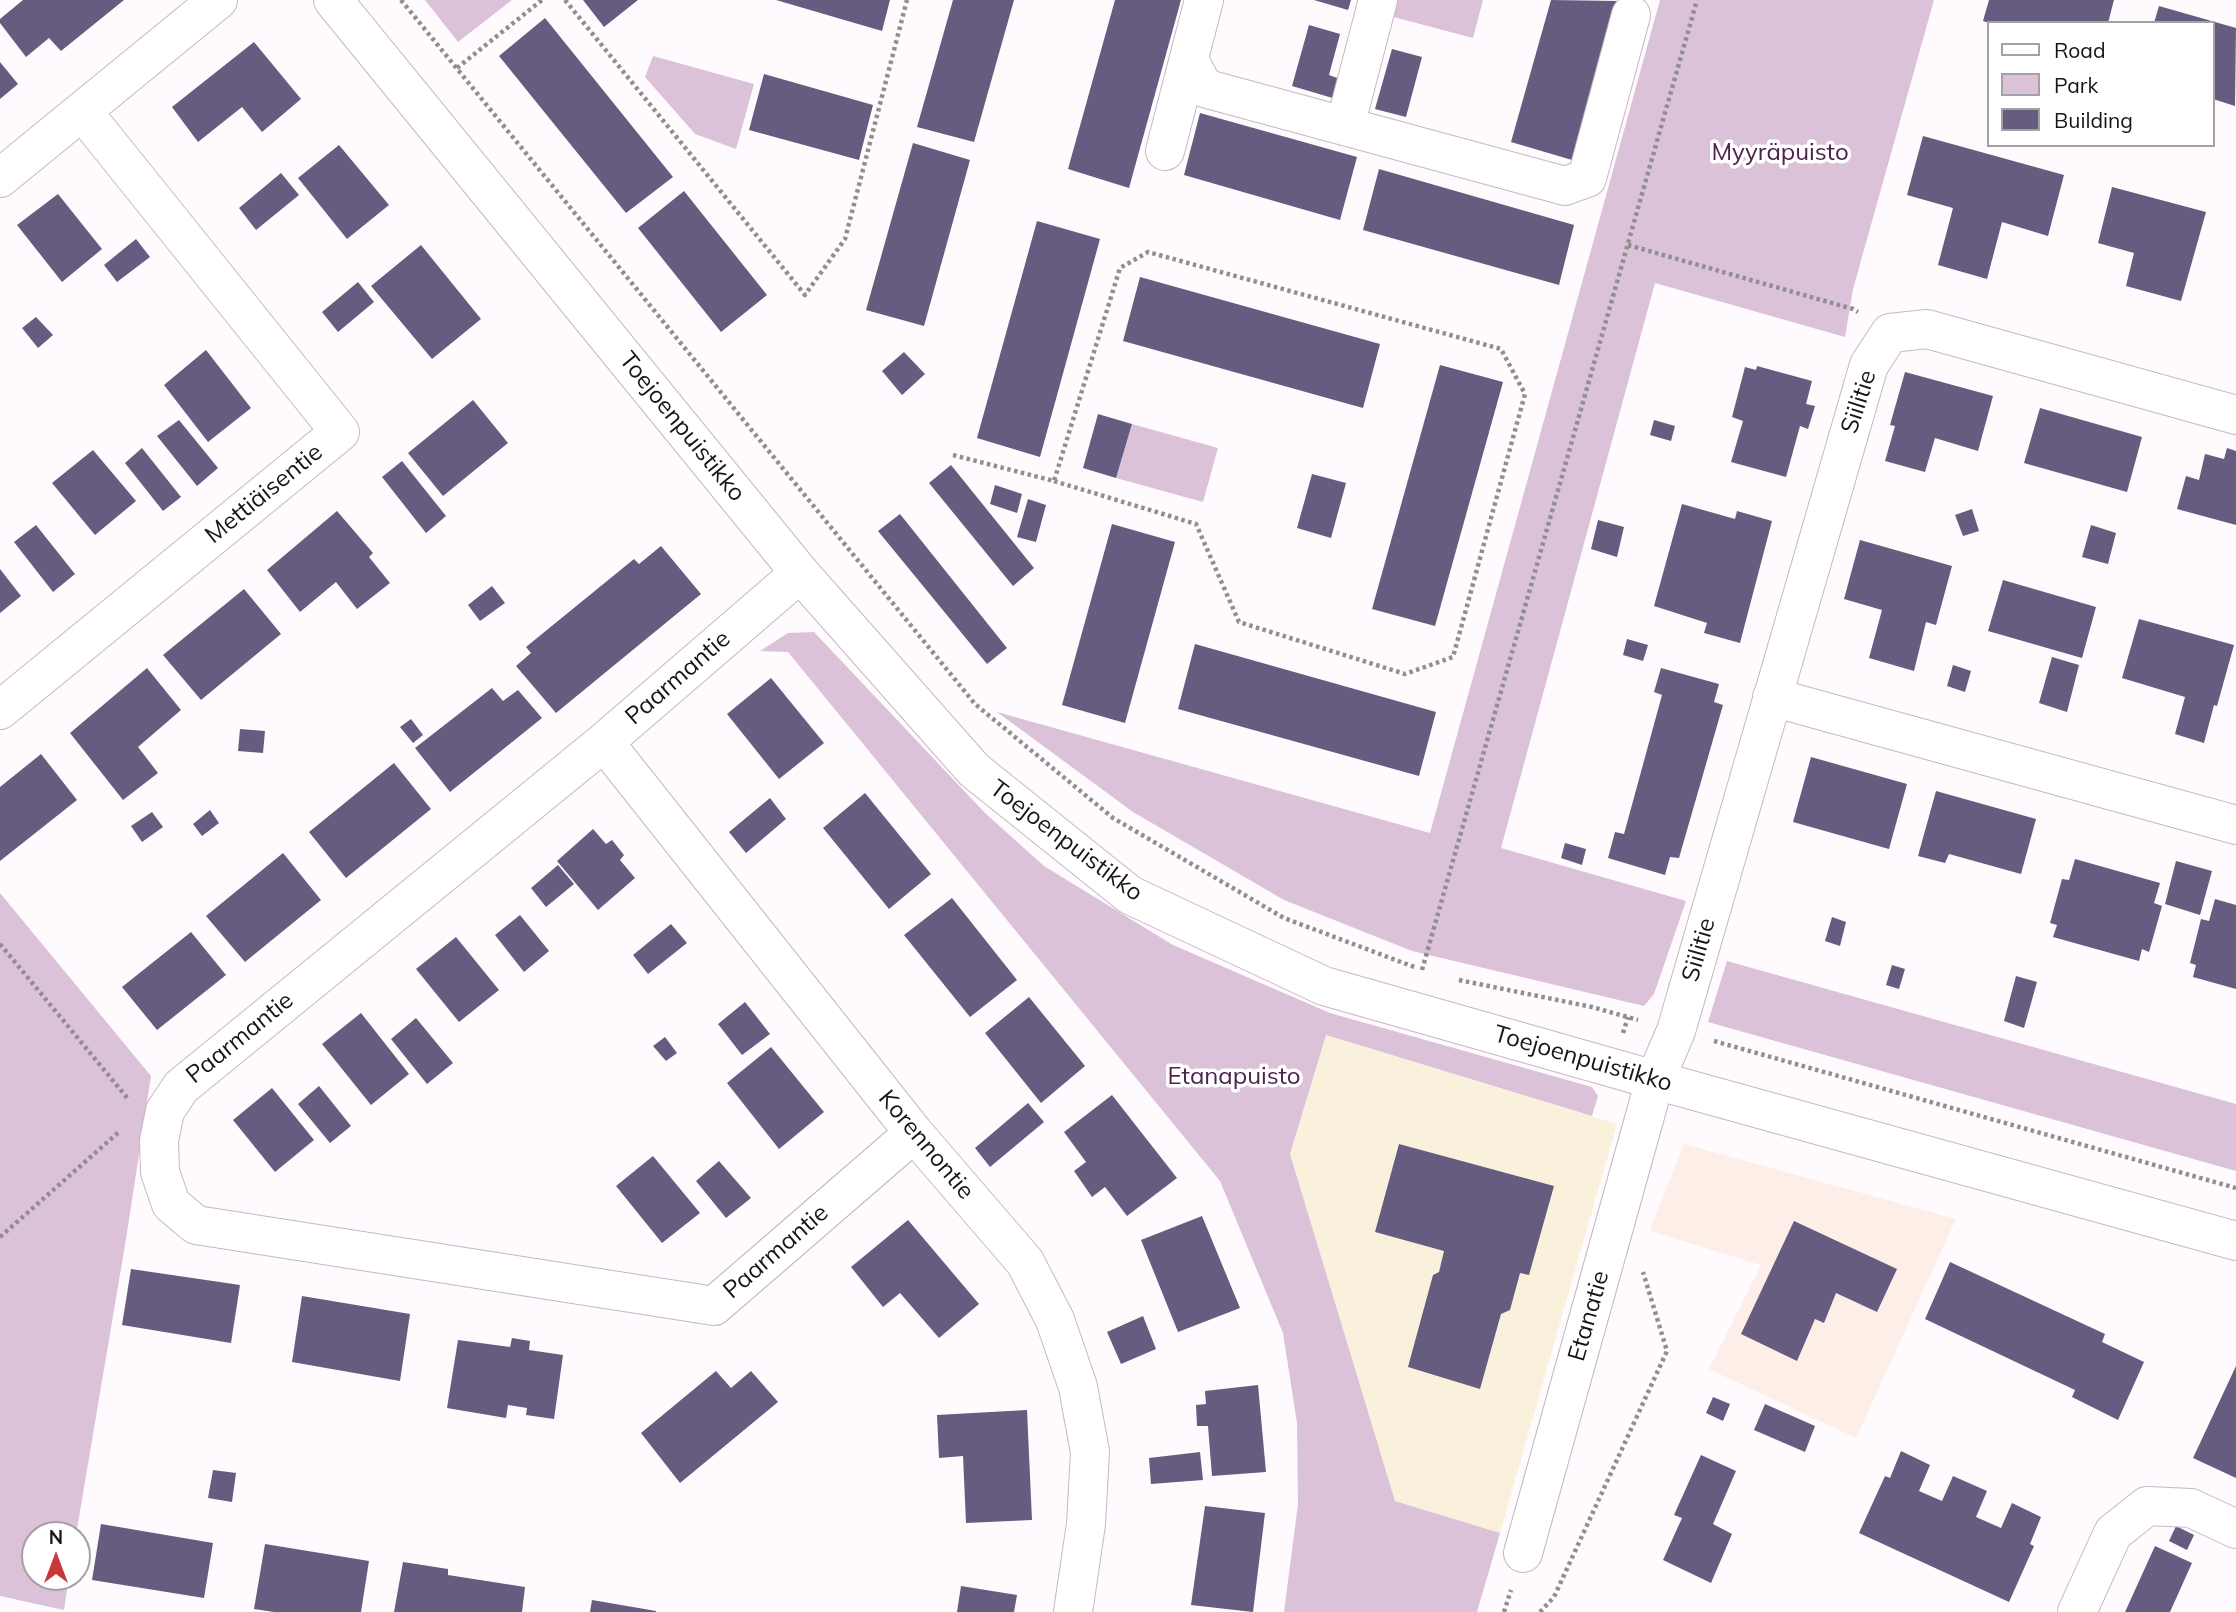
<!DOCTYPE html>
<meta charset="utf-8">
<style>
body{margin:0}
#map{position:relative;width:2236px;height:1612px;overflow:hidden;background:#fefafd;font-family:Mulish,sans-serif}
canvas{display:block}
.legend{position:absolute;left:1987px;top:21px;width:228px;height:126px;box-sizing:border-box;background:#fff;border:2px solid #a3a1a3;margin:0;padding:9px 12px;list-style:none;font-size:21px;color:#1a1419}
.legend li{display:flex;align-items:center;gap:14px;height:35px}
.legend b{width:35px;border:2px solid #a3a1a3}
.north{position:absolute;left:21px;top:1521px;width:70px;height:70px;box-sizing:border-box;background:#fff;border:2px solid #a3a1a3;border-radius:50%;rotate:0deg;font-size:19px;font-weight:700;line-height:28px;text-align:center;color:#1a1419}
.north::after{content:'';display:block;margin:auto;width:24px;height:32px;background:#c73938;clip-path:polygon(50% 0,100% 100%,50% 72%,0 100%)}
</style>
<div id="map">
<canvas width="2236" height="1612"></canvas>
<ul class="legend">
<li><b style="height:9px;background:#fff"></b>Road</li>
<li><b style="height:19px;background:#dbc2d8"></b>Park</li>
<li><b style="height:19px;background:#665c7f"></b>Building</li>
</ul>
<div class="north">N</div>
</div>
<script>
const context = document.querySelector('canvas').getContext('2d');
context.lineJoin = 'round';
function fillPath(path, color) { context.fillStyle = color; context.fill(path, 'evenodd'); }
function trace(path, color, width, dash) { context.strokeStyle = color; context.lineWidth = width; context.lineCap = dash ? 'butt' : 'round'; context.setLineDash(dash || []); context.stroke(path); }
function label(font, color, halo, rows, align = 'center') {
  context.font = font + ' Mulish,sans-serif'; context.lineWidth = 7; context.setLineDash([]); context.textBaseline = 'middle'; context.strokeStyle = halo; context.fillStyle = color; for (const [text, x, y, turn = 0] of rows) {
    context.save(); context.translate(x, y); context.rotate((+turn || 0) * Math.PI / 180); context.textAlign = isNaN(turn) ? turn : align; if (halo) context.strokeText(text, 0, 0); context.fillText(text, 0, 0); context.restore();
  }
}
const commercial = new Path2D(`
 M1684,1144L1956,1219L1856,1438L1709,1369L1761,1265L1650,1231Z`);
const education = new Path2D(`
 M1325,1035L1617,1124L1500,1533L1395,1501L1290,1154Z`);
const green = new Path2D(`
 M425,0H512L458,42Z
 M1389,0H1483L1473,38L1386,15Z
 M1660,0H1934L1853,289L1845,337L1655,283L1501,848L1686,901L1654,994L1644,1006L1412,951L1284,900L1133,812L997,712L1430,833Z
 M653,56L754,84L736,149L695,134L645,77Z
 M1132,424L1218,448L1203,502L1116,478Z
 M814,632L985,813L1044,866L1173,945L1330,1013L1592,1087L1598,1096L1592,1116L1326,1035L1290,1154L1395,1501L1500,1533L1477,1612H1284L1298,1504L1297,1423L1283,1333L1220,1181L788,652L760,651L788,633Z
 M0,893L151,1076L126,1239L76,1535H35V1577H69L64,1610L0,1596Z
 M1727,961L2236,1104V1171L1708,1022Z`);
const building = new Path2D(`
 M23,0H124L61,51L49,38L26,57L0,23V19Z
 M583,0H638L604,27Z
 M776,0H890L882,31Z
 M953,0H1014L974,142L917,127Z
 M1115,0H1181L1129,188L1068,169Z
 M1314,0H1351L1348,10Z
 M1551,0L1617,1L1572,160L1511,142Z
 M1989,0H2114L2108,23H1989L1983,21Z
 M2159,6L2236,28L2235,106L2213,99V23H2154Z
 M545,18L673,177L626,213L499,56Z
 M1309,25L1340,34L1329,75L1340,79L1336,99L1292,86Z
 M254,42L301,99L262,132L242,107L198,142L172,107Z
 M1392,49L1422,57L1406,117L1375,109Z
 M0,62L18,84L0,99Z
 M764,74L873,105L859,160L749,130Z
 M1200,113L1357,157L1340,220L1184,175Z
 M1923,136L2064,175L2048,236L2002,222L1987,279L1938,265L1953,208L1907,195Z
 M913,143L970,160L924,326L866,310Z
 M339,145L389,205L347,239L298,178Z
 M1379,169L1574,225L1559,285L1363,230Z
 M281,173L299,195L256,230L239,208Z
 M2112,187L2206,212L2181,301L2126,286L2134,253L2098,243Z
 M684,191L767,295L721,332L638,228Z
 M58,194L102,249L62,282L17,225Z
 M1037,221L1100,239L1040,457L977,438Z
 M136,239L150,257L117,282L104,265Z
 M421,245L481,319L432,359L371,286Z
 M1140,277L1380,344L1363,408L1123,341Z
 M358,282L374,302L338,332L322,312Z
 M36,317L53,335L38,348L22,328Z
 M206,350L251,408L208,442L164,385Z
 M904,352L925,374L902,395L882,371Z
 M1440,365L1503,382L1435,626L1372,609Z
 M1757,366L1812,381L1806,404L1815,406L1808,429L1800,426L1786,477L1731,462L1743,421L1732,417L1745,367L1756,370Z
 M1905,372L1993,396L1978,451L1935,438L1925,472L1885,461L1895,426L1890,425Z
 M473,400L508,443L443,496L408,453Z
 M2040,408L2142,437L2127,492L2024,463Z
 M1098,414L1132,424L1116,478L1083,468Z
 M179,420L218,468L197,486L157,436Z
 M1654,420L1675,426L1671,441L1650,435Z
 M142,448L181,497L163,511L125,463Z
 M2227,448L2236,451V525L2177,509L2186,476L2199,480L2205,454L2224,459Z
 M93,450L136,501L95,535L52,483Z
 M402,461L446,516L426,533L382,477Z
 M951,465L1034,568L1013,586L929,483Z
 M1312,474L1346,483L1331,538L1297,528Z
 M995,485L1022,494L1017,513L990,504Z
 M1028,499L1046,505L1036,542L1017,537Z
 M1682,504L1735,519L1737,511L1772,521L1740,643L1704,633L1707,623L1654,606Z
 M1972,509L1979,531L1963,536L1955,515Z
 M337,511L373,553L369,557L390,583L357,609L336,582L300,612L267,570Z
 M900,514L1007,648L987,664L878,531Z
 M1598,520L1624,527L1617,557L1591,549Z
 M1112,524L1175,542L1125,723L1062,705Z
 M36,525L75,574L53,592L14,542Z
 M2091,525L2116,533L2108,564L2082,557Z
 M1860,540L1952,566L1936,625L1926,622L1914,671L1869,658L1882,610L1844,599Z
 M661,546L701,594L556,713L516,666L531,653L526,647L634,559L639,564Z
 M0,569L21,596L0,613Z
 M2003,580L2096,607L2082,658L1988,631Z
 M492,586L505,603L480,621L468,605Z
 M244,589L281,634L201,700L163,655Z
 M2139,619L2234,645L2217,706L2214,705L2204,743L2175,734L2185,697L2122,678Z
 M1627,639L1648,645L1643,661L1623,655Z
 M1195,644L1436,712L1419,776L1178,709Z
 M2052,657L2079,665L2067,712L2039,703Z
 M1953,665L1971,671L1965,692L1947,686Z
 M147,668L181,710L138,747L158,773L123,800L70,733Z
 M1661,668L1719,684L1714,702L1723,705L1679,858L1670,857L1665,875L1608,858L1615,832L1624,834L1662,695L1654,692Z
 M771,678L824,743L779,779L727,714Z
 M492,688L503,701L518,690L542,718L450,792L415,748Z
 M411,719L423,735L413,743L400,727Z
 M240,729L265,731L263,753L238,751Z
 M41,754L77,800L0,861V787Z
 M1811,757L1907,784L1889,849L1793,822Z
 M394,763L431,809L346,878L309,832Z
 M1936,791L2036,819L2021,874L1949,854L1945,863L1918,856Z
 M865,793L931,874L889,909L823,828Z
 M770,798L786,819L746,853L729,832Z
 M210,810L219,823L202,836L193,824Z
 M152,812L163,827L142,842L131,826Z
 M593,829L606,844L612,840L624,855L620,860L635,878L598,910L557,861Z
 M1565,843L1586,849L1582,865L1561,858Z
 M283,853L321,900L245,962L206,916Z
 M2075,859L2160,883L2154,903L2162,906L2149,952L2142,949L2139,961L2053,937L2057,925L2050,923L2062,879L2069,880Z
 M2176,861L2212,871L2200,915L2165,904Z
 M558,865L574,884L546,907L531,888Z
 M952,898L1017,980L970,1017L904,935Z
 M2215,899L2236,905V989L2193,977L2196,965L2190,963L2201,919L2209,921Z
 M520,915L549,951L524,972L495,935Z
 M1832,917L1846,922L1840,946L1825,941Z
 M671,924L687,943L648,974L633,955Z
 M191,932L226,975L157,1030L122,987Z
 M456,937L499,990L459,1022L416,969Z
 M1892,965L1905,969L1899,989L1886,985Z
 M2016,976L2037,982L2024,1028L2004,1021Z
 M1029,997L1085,1066L1041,1103L985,1033Z
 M745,1002L770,1034L742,1055L718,1024Z
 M361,1013L409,1074L371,1105L322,1044Z
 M416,1018L453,1063L427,1084L391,1039Z
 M665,1037L677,1053L666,1061L653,1046Z
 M771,1047L824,1112L779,1149L727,1083Z
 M319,1086L351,1126L330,1143L298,1104Z
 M272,1088L314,1140L275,1172L233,1120Z
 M1112,1095L1177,1178L1127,1216L1105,1187L1092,1197L1074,1171L1086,1162L1064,1132Z
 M1028,1103L1044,1122L990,1167L975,1148Z
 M1399,1144L1554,1186L1529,1275L1520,1273L1510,1310L1501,1314L1480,1389L1408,1367L1433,1275L1439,1272L1444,1251L1375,1232Z
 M653,1156L700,1213L662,1243L616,1186Z
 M719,1161L751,1198L726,1218L696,1181Z
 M1202,1216L1240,1308L1178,1332L1141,1240Z
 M908,1220L979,1304L939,1338L900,1293L883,1307L851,1267Z
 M1794,1221L1897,1269L1877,1312L1836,1293L1824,1323L1815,1319L1797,1361L1741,1334Z
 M1950,1262L2105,1334L2102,1342L2144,1362L2118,1420L2072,1397L2075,1390L1925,1319Z
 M131,1269L240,1285L231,1343L122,1325Z
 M302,1296L410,1314L400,1381L292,1362Z
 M1143,1316L1156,1349L1121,1364L1107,1332Z
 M512,1338L530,1341L529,1350L563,1355L554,1419L526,1415L527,1408L508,1405L506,1418L447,1408L458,1340L510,1347Z
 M2236,1366V1478L2193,1458Z
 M716,1371L731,1388L751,1371L778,1402L680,1483L641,1433Z
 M1258,1385L1266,1472L1212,1476L1208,1426H1197L1196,1405L1206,1404L1205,1391Z
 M1713,1397L1730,1404L1723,1421L1706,1413Z
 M1765,1404L1815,1426L1805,1452L1754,1430Z
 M1027,1410L1032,1520L966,1523L963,1456L939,1458L937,1415Z
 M1901,1451L1930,1465L1919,1491L1942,1501L1953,1476L1987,1491L1976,1517L2001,1528L2012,1503L2041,1517L2030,1544L2034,1546L2009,1602L1859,1533L1885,1476L1890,1478Z
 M1200,1452L1203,1480L1151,1484L1149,1458Z
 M1701,1455L1736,1471L1713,1524L1732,1534L1711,1583L1663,1560L1682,1518L1674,1515Z
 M213,1470L236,1473L232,1502L208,1498Z
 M1205,1506L1265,1513L1253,1612L1191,1605Z
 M101,1524L213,1543L204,1598L92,1580Z
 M2176,1526L2194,1535L2187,1550L2169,1541Z
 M265,1544L369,1561L361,1612H274L254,1609Z
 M2155,1546L2192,1563L2170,1612H2125Z
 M403,1562L448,1569V1575L525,1587L522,1612H394Z
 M961,1586L1017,1595L1014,1612H957Z
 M592,1600L656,1611V1612H590Z`);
const path = new Path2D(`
 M401,0L975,704L1113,818L1284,918L1417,968
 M565,0L805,295L845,239L907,0
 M457,68L542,0
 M1628,245L1853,309L1858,312
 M953,455L1054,481L1120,268L1148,252L1501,349L1525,394L1453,657L1405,674L1239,622L1196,524L1054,481
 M0,944L129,1100
 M1422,970L1697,0
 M1459,980L1592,1007L1638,1020
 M1623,1033L1628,1017
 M1714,1041L2236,1188
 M0,1237L120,1131
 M1504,1612L1511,1590
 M1540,1612L1554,1597L1667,1351L1643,1272`);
const minor = new Path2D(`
 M333,0L800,573L974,770L1130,895L1324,986L1655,1080L2236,1241
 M1189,60L1204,88L1565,186L1587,178L1631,15
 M1345,126L1378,0
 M1165,151L1204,0
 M0,178L218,0
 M800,573L604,742L181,1087L165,1111L159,1141L160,1172L171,1204L196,1225L714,1306L914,1133
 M1772,697L2236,825
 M0,710L340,432L83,112
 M604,742L914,1133L1025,1262L1055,1320L1078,1387L1090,1452L1086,1524L1073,1612
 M1523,1553L1655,1080L1676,1031L1869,365L1890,333L1927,329L2236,415
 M2077,1612L2113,1533L2147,1506L2191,1508L2236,1529`);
const parkNames = [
 ["Myyräpuisto",1780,153],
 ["Etanapuisto",1234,1077]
];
const streetNames = [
 ["Siilitie",1859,402,-72],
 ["Toejoenpuistikko",682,427,51],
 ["Mettiäisentie",264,494,-39],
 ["Paarmantie",678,678,-41],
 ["Toejoenpuistikko",1066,841,37],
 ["Siilitie",1699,950,-74],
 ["Paarmantie",240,1038,-39],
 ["Toejoenpuistikko",1583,1059,16],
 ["Korennontie",926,1145,50],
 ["Paarmantie",776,1252,-41],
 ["Etanatie",1589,1316,-74]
];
fillPath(commercial, '#fdeee8');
fillPath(education, '#faf1dc');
fillPath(green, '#dbc2d8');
fillPath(building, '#665c7f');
trace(minor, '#c7b7c5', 40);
trace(path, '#928d91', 4.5, [3.5, 3.5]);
trace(minor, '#fff', 38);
label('24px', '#4d234a', '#fff', parkNames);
label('24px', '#1a1419', '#fff', streetNames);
</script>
